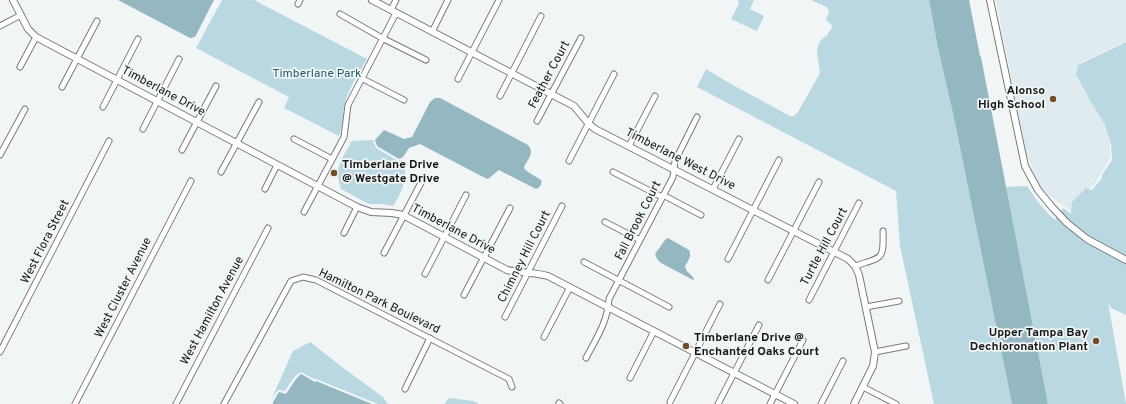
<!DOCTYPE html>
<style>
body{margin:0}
canvas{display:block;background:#f1f5f6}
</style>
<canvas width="1126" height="404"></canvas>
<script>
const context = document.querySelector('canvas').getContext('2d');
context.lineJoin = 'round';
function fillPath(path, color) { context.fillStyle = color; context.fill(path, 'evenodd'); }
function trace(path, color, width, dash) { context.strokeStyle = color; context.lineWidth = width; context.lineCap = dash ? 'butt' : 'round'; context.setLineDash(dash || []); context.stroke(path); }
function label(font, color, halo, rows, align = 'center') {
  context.font = font + ' Overpass,sans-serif'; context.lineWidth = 3.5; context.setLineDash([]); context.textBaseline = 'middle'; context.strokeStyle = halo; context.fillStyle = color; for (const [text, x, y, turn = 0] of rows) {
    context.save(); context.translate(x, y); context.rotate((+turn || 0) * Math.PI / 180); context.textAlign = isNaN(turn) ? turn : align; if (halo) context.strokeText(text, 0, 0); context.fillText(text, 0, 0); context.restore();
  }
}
const built = new Path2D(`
 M996,0H1126V41L1080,63L1076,72L1106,126L1110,142V158L1098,179L1072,212L1040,188L1026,153Z`);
const green = new Path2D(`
 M222,0H254L367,59C360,71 350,87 346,99C342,112 344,124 339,136L284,108L289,97L196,48Z
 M738,0H754L750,9L764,16L757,31L731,19L739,4Z
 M811,0H929L938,48L954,118L1012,404H934L900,246L896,191L697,87L706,69L731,84L790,116H794L798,112L820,73L817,51L818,46L821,40L827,35L833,26L828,22L826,19L829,12L828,8Z
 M1126,42V257L1089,237L1069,221L1060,212L1063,208L1071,214L1072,202L1086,188L1092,190L1093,189L1102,178V175L1112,160L1111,144L1105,125L1091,102L1076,74L1078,65Z
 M373,140L376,148L398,161L402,160L405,163C405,183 404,189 393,206L381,204H369L341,189L337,173L341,160L352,141Z
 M1027,186C1036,200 1043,209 1055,220L1057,217L1065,225L1086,242L1126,263V315L1111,308L1108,302L1126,404H1048L1006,187Z
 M310,342L346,370L383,397L388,404H378L316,379H314L301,372C294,375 290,384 285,391L278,390L272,398L293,351Z
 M449,398L473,401L479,404H444Z`);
const water = new Path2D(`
 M118,0H214L195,37L190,38Z
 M929,0H969L980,56L981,57L1048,404H1012L954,118L938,48Z
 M435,98H440L528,145C535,153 528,159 524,167L525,170L541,180C542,184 541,187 536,189L499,170C494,173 492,177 487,179L420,144L409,148L403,157L399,159L377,146L375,140L384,130L404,139L412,137L430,102Z
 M668,238L689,250C692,256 688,261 685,266C686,273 691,273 694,279L693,280L661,263L657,259L655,254L665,240Z
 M301,374L315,382L316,381L372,404H273V402L279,392L286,394L296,379Z`);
const minor = new Path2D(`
 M298,4L300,0
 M391,10L396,0
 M340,14L382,38L426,60
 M0,26L21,15
 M432,32L448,0
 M20,67L36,37
 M361,78L404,100
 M458,79L499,0
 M62,87L97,21
 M500,96L541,16
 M103,107L138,39
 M537,121L581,38
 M143,129L179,59
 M294,139L332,159
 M629,146L655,96
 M182,150L216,86
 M0,155L25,109
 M569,161L614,74
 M221,172L259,102
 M613,172L662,197
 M265,189L277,165
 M713,189L739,139
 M663,195L701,215
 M304,212L344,137L348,105L396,13
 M605,222L640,240
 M344,233L357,207
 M384,253L423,179
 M728,259L779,160
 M584,262L669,307
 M855,266C882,257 884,261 883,231
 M425,274L466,195
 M768,280L819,182
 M464,295L510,208
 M809,300L859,203
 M866,307L899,301
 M505,317L562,206
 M544,337L570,287
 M0,352L109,141
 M875,352L906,346
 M586,358C596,339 608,321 609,299L673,177L675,161L697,117
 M630,378L654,331
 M863,387L896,404
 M405,389L430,338
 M670,402L720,304
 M559,403L560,404
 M75,404L191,181
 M176,404L268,228
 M224,404L291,281L303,277L316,280L509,379L512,387
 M718,404L759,325
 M770,404L803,340
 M821,404L843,361`);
const tertiary = new Path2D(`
 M13,0L28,29L36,37L357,207L371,212L392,213L403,215L507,270C521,273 535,272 548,276L794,404
 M372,0L574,106L588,123L595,129L848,259L855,266L859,275L875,352L873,366L854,404
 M990,0L1025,166L1038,190L1052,207L1067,223L1087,239L1126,260`);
const markers = [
 [1053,99,4,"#724f28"],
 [334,173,4,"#724f28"],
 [1096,341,4,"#724f28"],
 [686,346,4,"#724f28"]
];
const parkNames = [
 ["Timberlane Park",317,75]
];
const streetNames = [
 ["Feather Court",550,75,-62],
 ["Timberlane Drive",163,92,28],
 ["Timberlane West Drive",680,160,27],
 ["Fall Brook Court",639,221,-63],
 ["Timberlane Drive",453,230,28],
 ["West Flora Street",46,242,-63],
 ["Turtle Hill Court",825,247,-62],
 ["Chimney Hill Court",525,257,-63],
 ["West Cluster Avenue",124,288,-63],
 ["Hamilton Park Boulevard",379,302,26],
 ["West Hamilton Avenue",213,311,-62]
];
const poiNames = [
 ["Alonso",1045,92],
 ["High School",1045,106],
 ["Timberlane Drive",342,166,"left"],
 ["@ Westgate Drive",342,180,"left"],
 ["Upper Tampa Bay",1088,334],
 ["Dechloronation Plant",1088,348],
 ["Timberlane Drive @",694,339,"left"],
 ["Enchanted Oaks Court",694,353,"left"]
];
fillPath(built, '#dfebef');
fillPath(green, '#bad8e1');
fillPath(water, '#94b7c1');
trace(minor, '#787b7c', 7);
trace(tertiary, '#787b7c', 8);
trace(minor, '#fff', 5);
trace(tertiary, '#fff', 6);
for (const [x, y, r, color] of markers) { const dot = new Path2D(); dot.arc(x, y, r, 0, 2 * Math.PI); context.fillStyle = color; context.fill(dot); trace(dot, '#f1f5f6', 1.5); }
label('12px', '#1a5e6e', '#f1f5f6', parkNames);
label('12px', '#161818', '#f1f5f6', streetNames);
label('bold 12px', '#161818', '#f1f5f6', poiNames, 'right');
</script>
